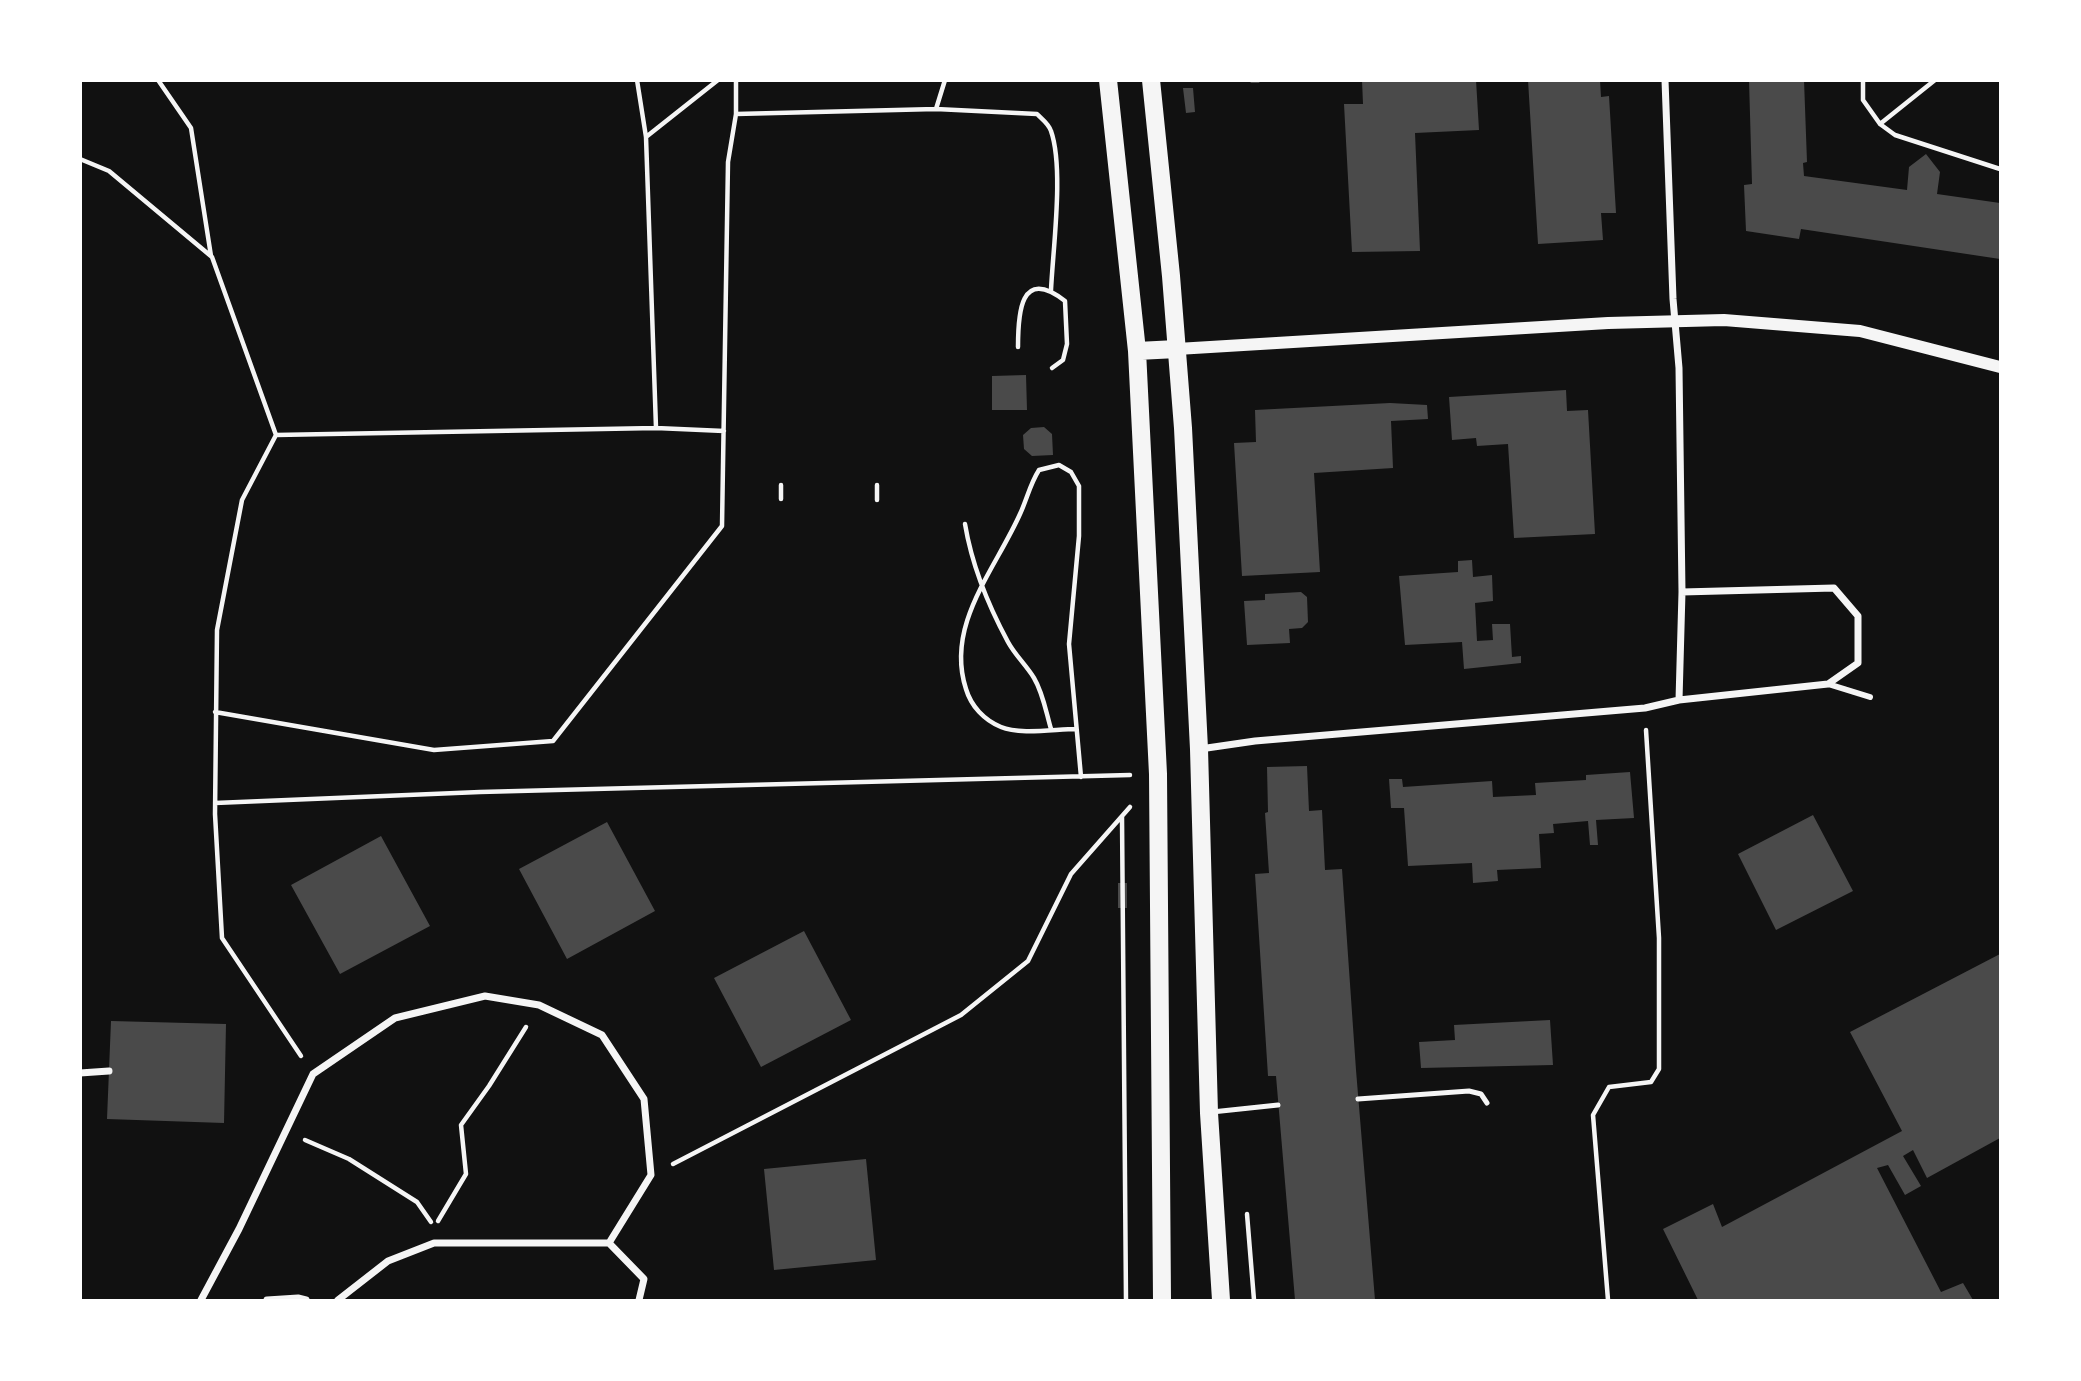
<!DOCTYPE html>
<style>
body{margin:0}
#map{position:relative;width:2081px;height:1381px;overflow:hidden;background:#111;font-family:Poppins,sans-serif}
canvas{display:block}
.frame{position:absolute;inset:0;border:82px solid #fff;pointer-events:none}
</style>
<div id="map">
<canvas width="2081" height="1381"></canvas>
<div class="frame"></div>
</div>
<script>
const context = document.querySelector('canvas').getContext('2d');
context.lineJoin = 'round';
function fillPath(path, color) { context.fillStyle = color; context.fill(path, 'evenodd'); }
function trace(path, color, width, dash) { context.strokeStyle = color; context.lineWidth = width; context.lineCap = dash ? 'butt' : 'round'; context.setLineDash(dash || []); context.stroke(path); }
const building = new Path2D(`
 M1362,80H1476L1479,130L1415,133L1420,251L1352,252L1344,104H1363Z
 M1528,80H1600L1601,97L1609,96L1616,213H1601L1603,240L1538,244Z
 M1749,80H1804L1807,162L1803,163L1804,176L1907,190L1909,167L1926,154L1940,172L1937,194L2000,203V259L1801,229L1799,239L1746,231L1744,185L1752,184Z
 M1183,88H1193L1195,112L1186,113Z
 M1026,375L1027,410H992V376Z
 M1566,390L1567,411L1588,410L1595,534L1514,538L1508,444L1477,446L1476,438L1452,440L1449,397Z
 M1390,403L1427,405L1428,419L1391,421L1393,468L1314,473L1320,572L1242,576L1234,443L1256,442L1255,410Z
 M1044,427L1052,434L1053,455L1032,456L1024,449L1023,435L1031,428Z
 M1472,560L1473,577L1492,575L1493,601L1475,603L1477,641L1493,640L1492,624H1510L1512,657L1521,656V663L1464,669L1462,642L1405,645L1399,576L1458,572V561Z
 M1301,592L1307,597L1308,622L1302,628L1289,629L1290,643L1247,645L1244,601L1265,600V594Z
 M1307,766L1309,811L1322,810L1325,870L1342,869L1356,1070L1375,1300H1295L1276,1076H1268L1255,874L1269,873L1265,813L1268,812L1267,767Z
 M1630,772L1634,818L1596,820L1598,845H1590L1588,821L1553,824L1554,833L1539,834L1541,868L1497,870L1498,881L1473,883L1472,863L1408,866L1404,808H1391L1389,779H1402L1403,787L1492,781L1493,797L1536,795L1535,783L1586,780V775Z
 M1813,815L1853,891L1776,930L1738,854Z
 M607,822L655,911L567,959L519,869Z
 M381,836L430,926L340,974L291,885Z
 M1118,883H1127V908H1118Z
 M804,931L851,1020L761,1067L714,978Z
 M2000,954V1138L1927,1178L1913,1150L1903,1156L1921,1186L1905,1195L1888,1165L1877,1168L1941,1292L1963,1283L1973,1300H1698L1663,1229L1713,1204L1722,1227L1902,1131L1850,1032Z
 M1550,1020L1553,1065L1421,1068L1419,1042L1455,1040L1454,1025Z
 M111,1021L226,1024L224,1123L107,1119Z
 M866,1159L876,1260L774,1270L764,1169Z`);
const path = new Path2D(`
 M158,80L191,128L211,256
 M637,80L646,137L656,428
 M1251,80H1259
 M1863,80V100L1880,124L1895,135L2000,169
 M936,109L945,80
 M736,114L936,109L1037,114C1042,119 1049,124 1051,131C1064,168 1053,248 1051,290
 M1880,124L1935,80
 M646,137L718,80
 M80,159L109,171L212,257L276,435L242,500L217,630L215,814L222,938L301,1056
 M1018,347C1018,314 1020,266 1065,301L1067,344L1063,360L1052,368
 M276,435L656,428L724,431
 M781,499V485
 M877,500V485
 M965,524C972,566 988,605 1008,642C1015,655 1026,665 1034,678C1043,693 1046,712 1051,729
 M215,712L434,750L553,741L722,526L728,162L736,114V80
 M1076,729C1056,729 1019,735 1001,727C984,720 971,706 966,689C945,625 995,570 1020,514C1027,499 1030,484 1039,470L1059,465L1071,472L1079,486V536L1069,644L1081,777
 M215,803L480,792L1130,775
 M1122,817L1126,1300
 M305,1140L349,1159L417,1202L431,1222
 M673,1164L961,1015L1028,961L1071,874L1130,807
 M1247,1214L1254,1300
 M438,1221L466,1174L461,1125L489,1086L526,1027
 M1608,1300L1593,1115L1609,1087L1651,1082L1659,1069V938L1646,730`);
const service = new Path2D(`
 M1358,1099L1469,1091L1481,1094L1487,1103
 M1212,1112L1278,1105`);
const pedestrian = new Path2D(`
 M1828,684L1870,697`);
const minor = new Path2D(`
 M1665,80L1673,299L1679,368L1682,592L1679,700
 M1200,749L1255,741L1645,708L1679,700L1828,684L1858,663V616L1834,588L1682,592
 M80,1073L109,1071
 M609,1243L644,1279L639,1300
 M201,1300L239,1229L313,1074L395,1018L485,996L539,1005L602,1035L644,1099L651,1175L609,1243H434L388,1261L338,1300
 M267,1300L298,1298L306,1300`);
const tertiary = new Path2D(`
 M1177,349L1608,323L1724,320L1860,331L2000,367`);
const primary = new Path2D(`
 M1108,80L1137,351L1158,774L1162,1300
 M1151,80L1171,276L1183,428L1199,749L1209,1113L1221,1300
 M1137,351L1177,349`);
fillPath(building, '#4a4a4a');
trace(path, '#f5f5f5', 4.5);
trace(service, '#f5f5f5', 5);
trace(pedestrian, '#f5f5f5', 6);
trace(minor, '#f5f5f5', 7);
trace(tertiary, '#f5f5f5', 12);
trace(primary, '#f5f5f5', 18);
</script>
